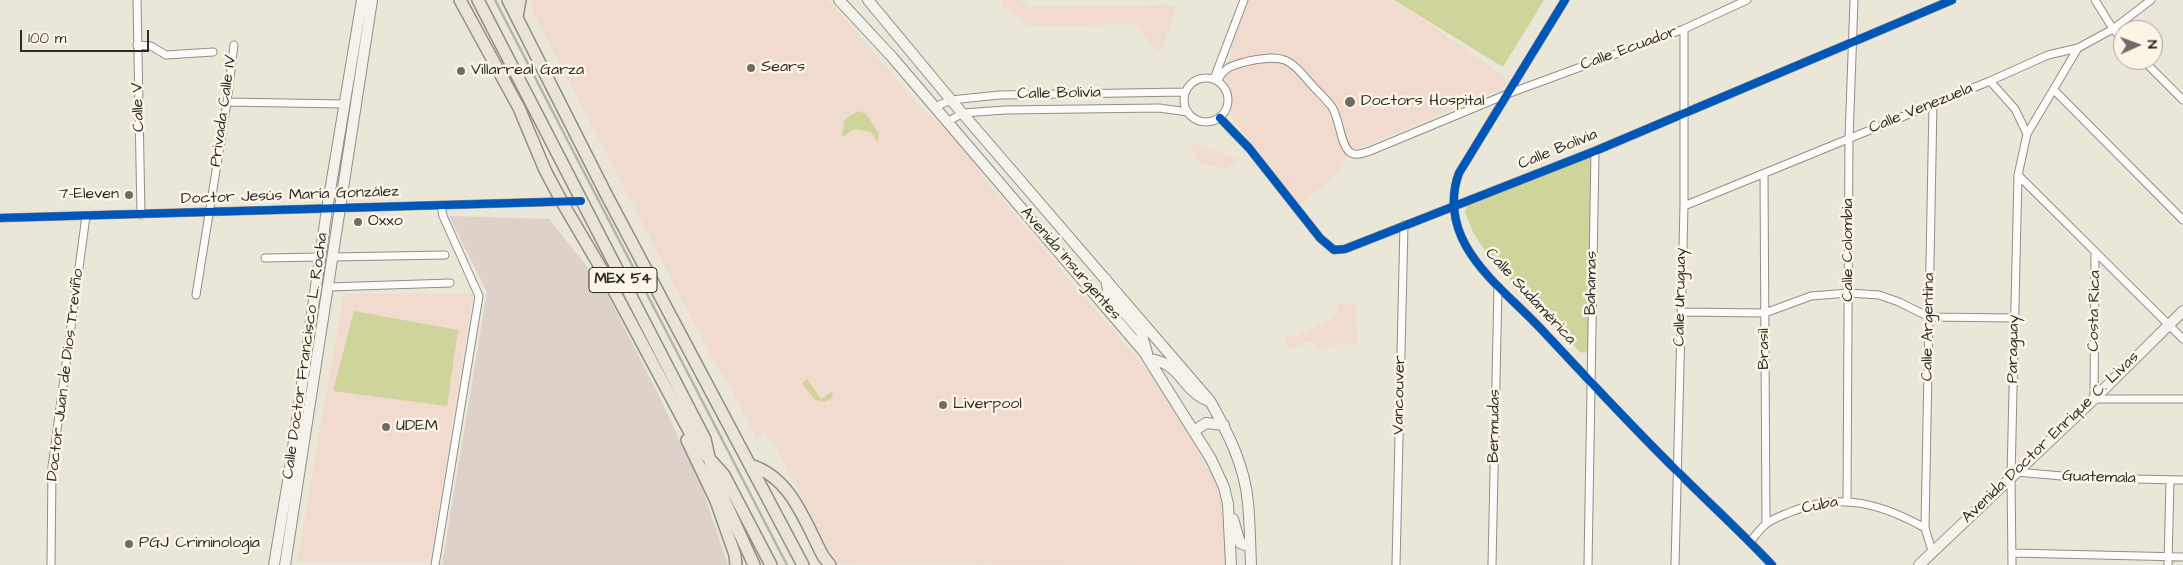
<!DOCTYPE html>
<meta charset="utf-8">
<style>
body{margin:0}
#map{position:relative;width:2183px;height:565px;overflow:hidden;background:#eae6d8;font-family:"Architects Daughter",sans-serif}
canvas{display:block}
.north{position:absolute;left:2113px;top:20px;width:50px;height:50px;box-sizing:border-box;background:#fcf5e5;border:1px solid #a8a49b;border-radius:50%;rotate:88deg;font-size:14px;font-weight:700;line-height:20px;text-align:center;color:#2b2b2b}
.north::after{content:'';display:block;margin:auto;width:18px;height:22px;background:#6e6c68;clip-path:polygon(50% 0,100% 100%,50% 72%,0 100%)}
.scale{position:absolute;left:20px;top:30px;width:129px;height:22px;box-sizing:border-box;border:2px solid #2b2b2b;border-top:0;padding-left:6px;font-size:15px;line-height:18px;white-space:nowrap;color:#2b2b2b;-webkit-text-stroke:4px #fcf5e5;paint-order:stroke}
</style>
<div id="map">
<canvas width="2183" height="565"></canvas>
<div class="north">N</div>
<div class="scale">100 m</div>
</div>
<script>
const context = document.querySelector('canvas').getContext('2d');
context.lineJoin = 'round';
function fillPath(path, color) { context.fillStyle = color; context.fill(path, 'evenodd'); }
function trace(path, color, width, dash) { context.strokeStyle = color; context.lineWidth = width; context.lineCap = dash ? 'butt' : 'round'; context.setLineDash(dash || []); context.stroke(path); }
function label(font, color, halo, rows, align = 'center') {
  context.font = font + ' "Architects Daughter",sans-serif'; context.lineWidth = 5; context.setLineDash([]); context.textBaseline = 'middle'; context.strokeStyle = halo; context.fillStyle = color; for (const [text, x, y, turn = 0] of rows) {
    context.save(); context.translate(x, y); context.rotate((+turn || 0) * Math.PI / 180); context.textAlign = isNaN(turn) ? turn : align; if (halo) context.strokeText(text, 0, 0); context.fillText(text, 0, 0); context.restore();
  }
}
const built = new Path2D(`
 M532,0H828L920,107L956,139L974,162L984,179L1164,391L1219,489L1224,520L1225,565L841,564L829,549L777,449L765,432L756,437L727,380L717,367L532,10Z
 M1002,0H1020L1028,7L1171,5L1177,7L1161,50L1156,51L1136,24L1030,26L1002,5Z
 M1246,0H1387L1413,12L1504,77L1507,83L1505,87L1362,147H1356L1346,158L1340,171L1299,205L1232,118L1231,93L1225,76L1235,35Z
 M1189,141L1240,160L1223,169L1198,162Z
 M344,294H473L430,561L297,562Z
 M1337,304H1356L1357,343L1338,344L1324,350L1309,341L1289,349L1285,336H1298L1337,316Z`);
const industrial = new Path2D(`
 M449,216L549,219L604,288L663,404L702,488L728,565H442L487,292Z`);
const green = new Path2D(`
 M1394,0H1544L1503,67Z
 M858,111L866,114L879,134L877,142L871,132L855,129L842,137L844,120Z
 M1585,157H1590L1592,162L1589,348L1585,353L1580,352L1491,260L1473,232L1465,213L1467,206Z
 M354,311L458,330L447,406L333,391Z
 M807,379L821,399L833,391L832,398L824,402L814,399L802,383Z`);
const street = new Path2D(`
 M137,0L141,215
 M1565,0L1459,173C1450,197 1453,223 1466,246C1484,278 1517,303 1542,330C1587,378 1631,426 1678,472C1709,503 1742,533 1772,565
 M2095,0L2113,29L2123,39
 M137,45L151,46L166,55L213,52
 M2143,60L2183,100
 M1215,76L1244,0
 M1184 100a22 22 0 1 1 44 0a22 22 0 1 1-44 0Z
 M1218,80C1225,66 1234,65 1249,61C1284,54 1289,58 1311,84C1318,92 1326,99 1332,107C1340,119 1340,146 1351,153C1356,156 1364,153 1370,151L1510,93L1684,29L1747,0
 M1990,81L2015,109L2027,134
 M2054,90L2183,220
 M227,102L344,104
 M935,107L951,100L999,95L1185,92
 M1220,118L1249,148L1320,238L1334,250L1345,249L1595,151L1952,0
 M947,122L963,113L1005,110L1159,108L1188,112
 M1764,174L1766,524
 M2018,175L2183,339
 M1684,206L1990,81L2048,55L2078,48L2113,29L2151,0
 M0,218L581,201
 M2095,254L2094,399H2183
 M332,257L445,255
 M265,258L320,257
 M328,287L450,283
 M196,295L227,102L234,45
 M1681,312L1765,313L1811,296L1849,293L1879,295L1899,302L1929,317L2014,318
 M2016,472L2085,478L2183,480
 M1847,500L1849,138L1854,0
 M1750,542C1755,536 1760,529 1766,524C1773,518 1784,515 1793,511C1841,492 1882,504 1925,528
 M1932,551L1925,528L1933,103
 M2012,553L2183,557
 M51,565L52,467L86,216
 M435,565L479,296L443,216L441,205
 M1396,565L1404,225
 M1492,565L1498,287
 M1588,565L1595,151
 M1675,565L1684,206V29
 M2012,565L2011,477L2018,175L2027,134L2078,48
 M2168,565L2170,480`);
const secondary = new Path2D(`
 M839,0L892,57L1144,352L1211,459L1224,487L1228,504L1231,565
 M868,0L951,100L1210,401C1228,433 1245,466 1248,503C1250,523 1250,544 1251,565
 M1106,279L1109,295L1141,332L1147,353
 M1148,359C1182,362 1181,391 1209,401
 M1194,431L1206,423L1224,425
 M1233,519L1240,543L1245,545L1250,543
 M274,565L290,469L327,209L362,0
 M285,565L372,0
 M1919,565L2094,399L2183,311`);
const primary = new Path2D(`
 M460,0L519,108L545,170L562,202L612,287L696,444L724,475L771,565
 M478,0L705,439L713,475L754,565
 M508,0L606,194L803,565
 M517,17L520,0
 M687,440L716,501L735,555L736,565
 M750,465C791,477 805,522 823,556L830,565`);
const rail = new Path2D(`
 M495,0L787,565`);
const cycleway = new Path2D(`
 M1565,0L1459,173C1450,197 1453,223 1466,246C1484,278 1517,303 1542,330C1587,378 1631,426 1678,472C1709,503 1742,533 1772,565
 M1220,118L1249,148L1320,238L1334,250L1345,249L1595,151L1952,0
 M0,218L581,201`);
const markers = [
 [751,68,5,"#6e6c68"],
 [461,71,5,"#6e6c68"],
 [1350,102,6,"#6e6c68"],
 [129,195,5,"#6e6c68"],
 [358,222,5,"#6e6c68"],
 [943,405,5,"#6e6c68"],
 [386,427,5,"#6e6c68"],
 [129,544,5,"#6e6c68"]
];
const shields = [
 [623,280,68]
];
const shieldNames = [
 ["MEX 54",623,280]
];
const streetNames = [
 ["Calle Ecuador",1629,49,-20],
 ["Calle Bolivia",1059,94,-1],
 ["Calle V",139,107,-92],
 ["Calle Venezuela",1921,109,-22],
 ["Privada Calle IV",224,111,-82],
 ["Calle Bolivia",1558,150,-22],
 ["Doctor Jesús María González",290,196,-2],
 ["Calle Colombia",1849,250,-90],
 ["Avenida Insurgentes",1070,264,49],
 ["Bahamas",1592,283,-89],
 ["Calle Sudamérica",1530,297,47],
 ["Calle Uruguay",1681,297,-89],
 ["Costa Rica",2095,311,-89],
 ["Calle Argentina",1929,327,-89],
 ["Brasil",1765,349,-90],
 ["Paraguay",2014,349,-89],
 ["Calle Doctor Francisco L. Rocha",306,356,-82],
 ["Doctor Juan de Dios Treviño",66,375,-83],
 ["Vancouver",1400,395,-89],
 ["Bermudas",1495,426,-89],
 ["Avenida Doctor Enrique C. Livas",2051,438,-44],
 ["Guatemala",2099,478,2],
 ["Cuba",1820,506,-11]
];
const poiNames = [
 ["Sears",761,68],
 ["Villarreal Garza",471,71],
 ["Doctors Hospital",1361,102],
 ["7-Eleven",119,195,"right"],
 ["Oxxo",368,222],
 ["Liverpool",953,405],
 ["UDEM",396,427],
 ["PGJ Criminologia",139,544]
];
fillPath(built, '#f1dace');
fillPath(industrial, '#ddd1ca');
fillPath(green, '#cfd49a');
trace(street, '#908f88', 9);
trace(secondary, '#908f88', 12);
trace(primary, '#908f88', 14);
trace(street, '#fcfbf9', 7);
trace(secondary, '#f5f2ec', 10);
trace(primary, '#ebe3d7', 11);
trace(rail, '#b4b3b1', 2.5);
trace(cycleway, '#0057b8', 8);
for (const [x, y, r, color] of markers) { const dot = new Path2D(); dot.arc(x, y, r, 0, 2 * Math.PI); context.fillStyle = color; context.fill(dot); trace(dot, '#fcf5e5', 2); }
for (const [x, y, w] of shields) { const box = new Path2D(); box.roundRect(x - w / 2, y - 12.5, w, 25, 4); context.fillStyle = '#fcf5e5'; context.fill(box); trace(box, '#2b2b2b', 1); }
label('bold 15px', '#2b2b2b', null, shieldNames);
label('16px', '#2b2b2b', '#fcf5e5', streetNames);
label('16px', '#2b2b2b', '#fcf5e5', poiNames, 'left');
</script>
